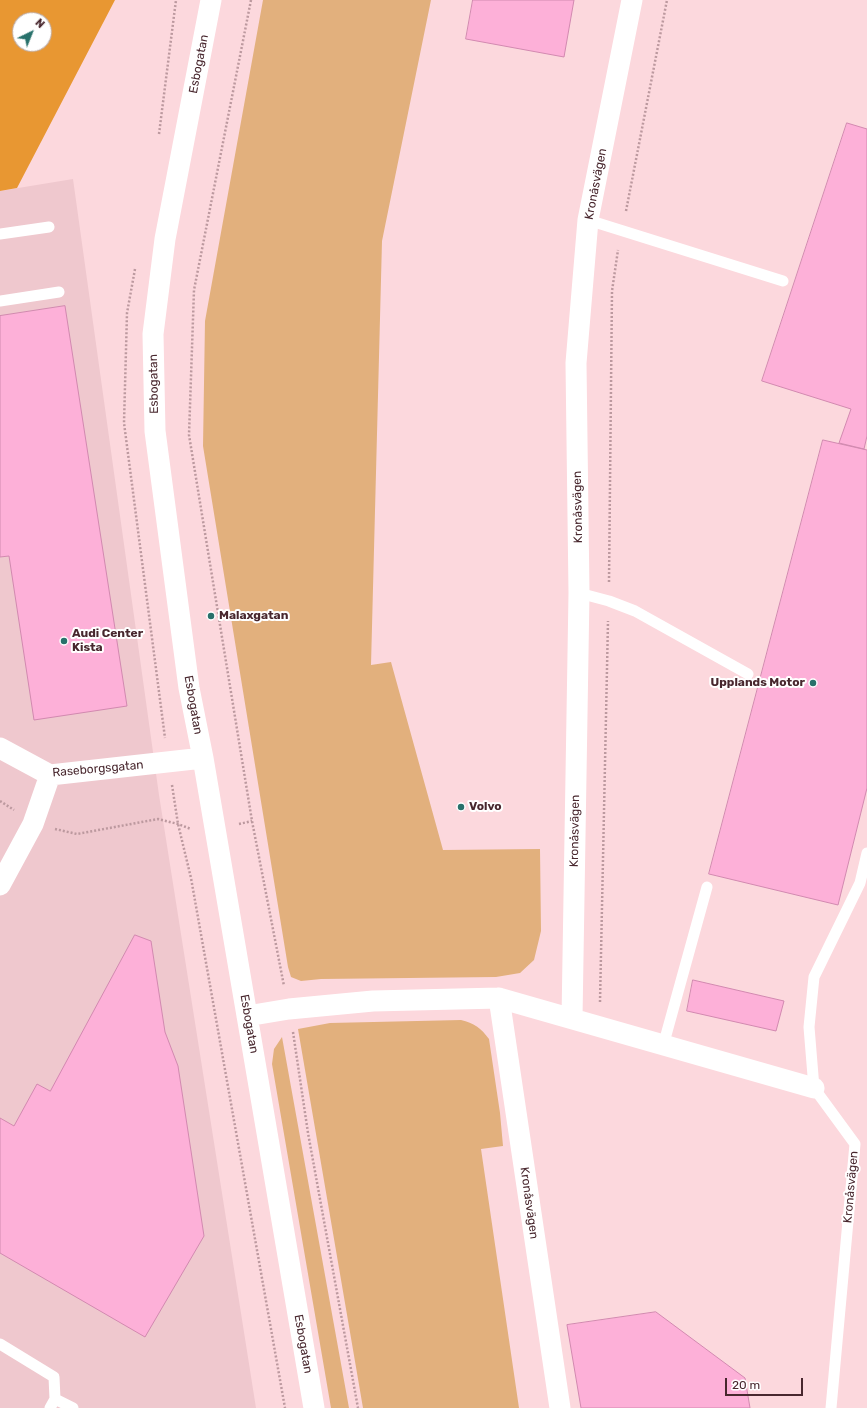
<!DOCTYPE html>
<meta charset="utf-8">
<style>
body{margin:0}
#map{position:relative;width:867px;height:1408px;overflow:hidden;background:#fcd8dd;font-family:Rubik,sans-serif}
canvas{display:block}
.north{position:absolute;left:12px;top:12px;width:40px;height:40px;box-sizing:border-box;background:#fff;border:1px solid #b6a9ab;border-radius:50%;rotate:43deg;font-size:11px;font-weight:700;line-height:16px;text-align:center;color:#48272e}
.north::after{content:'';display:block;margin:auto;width:14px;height:18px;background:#28716b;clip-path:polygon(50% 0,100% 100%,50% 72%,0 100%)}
.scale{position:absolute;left:725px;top:1378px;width:78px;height:18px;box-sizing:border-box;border:2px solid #48272e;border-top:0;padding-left:5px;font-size:12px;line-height:14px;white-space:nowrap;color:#48272e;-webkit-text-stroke:3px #fff;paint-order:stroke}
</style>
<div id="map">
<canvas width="867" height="1408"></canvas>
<div class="north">N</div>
<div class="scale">20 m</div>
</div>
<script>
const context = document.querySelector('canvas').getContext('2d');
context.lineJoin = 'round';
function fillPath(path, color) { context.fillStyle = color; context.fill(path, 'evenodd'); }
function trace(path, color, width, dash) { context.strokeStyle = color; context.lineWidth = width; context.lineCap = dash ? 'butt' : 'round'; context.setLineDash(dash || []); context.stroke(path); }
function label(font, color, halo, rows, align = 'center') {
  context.font = font + ' Rubik,sans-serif'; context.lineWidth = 4; context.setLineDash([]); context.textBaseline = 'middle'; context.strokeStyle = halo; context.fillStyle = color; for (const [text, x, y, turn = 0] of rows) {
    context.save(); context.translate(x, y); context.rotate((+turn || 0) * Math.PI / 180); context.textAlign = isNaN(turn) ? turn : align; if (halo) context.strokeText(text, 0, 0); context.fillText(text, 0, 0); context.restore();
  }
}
const built = new Path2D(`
 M73,179L159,795L256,1408H0V191Z`);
const green = new Path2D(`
 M263,0H431L382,241L371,665L391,662L443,850L540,849L541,931L534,960L520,973L496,977L321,979L301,981L291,977L288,967L203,446L205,321Z
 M461,1020C474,1023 481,1028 489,1039L500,1113L503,1146L481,1149L519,1408H363L298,1029L330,1023Z
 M282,1037L349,1408H331L272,1064L274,1049Z`);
const forest = new Path2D(`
 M0,0H115L17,188L0,191ZM20,20H44V44H20Z`);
const building = new Path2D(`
 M473,0H574L564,57L466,39Z
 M847,123L867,129V436L864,449L839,443L851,409L762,381Z
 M65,306L127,706L34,720L9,556L0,557V316Z
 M823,440L867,450V788L838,905L709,874Z
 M135,935L151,941L165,1032L178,1066L204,1236L145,1337L0,1253V1118L14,1126L37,1084L50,1091Z
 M693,980L784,1001L776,1031L687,1011Z
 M656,1312L745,1378L750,1408H581L567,1325Z`);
const path = new Path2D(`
 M251,0L194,290L189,435L252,821L284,986
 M159,134L176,0
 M626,211L667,0
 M135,269L127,313L124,423L165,738
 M609,582L612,291L618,250
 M172,785L178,824L191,878L285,1408
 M0,801L14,810
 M239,824L252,821
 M55,829L77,834L158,819L178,824L191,829
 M600,1002L608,621
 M293,1032L308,1133L358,1408`);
const lane = new Path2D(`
 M588,220L783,281
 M0,234L49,227
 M0,301L59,292
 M579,593L609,601L635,611L748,674
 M663,1046L707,887
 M0,1344L54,1377L55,1399L73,1408
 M50,1408L55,1399
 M831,1408L855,1144L814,1088L809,1027L814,977L860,883L867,853`);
const street = new Path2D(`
 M211,0L165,239L153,334L155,431L189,688L203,758L314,1408
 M0,748L50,775L203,758
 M0,885L33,824L50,775
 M499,998L560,1408
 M247,1016L289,1009L373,1001L499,998L814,1088
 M572,1018L579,593L576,363L588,220L632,0`);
const markers = [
 [211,616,4,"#28716b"],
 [64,641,4,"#28716b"],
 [813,683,4,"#28716b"],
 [461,807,4,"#28716b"]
];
const streetNames = [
 ["Esbogatan",199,64,-79],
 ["Kronåsvägen",596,184,-79],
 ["Esbogatan",154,384,-91],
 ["Kronåsvägen",578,507,-91],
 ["Esbogatan",193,705,80],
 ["Raseborgsgatan",98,769,-5],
 ["Kronåsvägen",575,831,-89],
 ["Esbogatan",249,1024,80],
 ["Kronåsvägen",851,1187,-85],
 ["Kronåsvägen",529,1203,82],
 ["Esbogatan",303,1344,80]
];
const poiNames = [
 ["Malaxgatan",219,616],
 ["Audi Center",72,634],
 ["Kista",72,648],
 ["Upplands Motor",805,683,"right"],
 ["Volvo",469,807]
];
fillPath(built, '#efc8ce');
fillPath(green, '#e2b07d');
fillPath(forest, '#e89732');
fillPath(building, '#fdb0d8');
trace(building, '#d289b0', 1);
trace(path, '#bc999f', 2.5, [2, 2]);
trace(lane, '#fff', 11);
trace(street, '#fff', 21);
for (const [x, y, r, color] of markers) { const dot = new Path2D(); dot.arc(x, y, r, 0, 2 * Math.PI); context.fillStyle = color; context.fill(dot); trace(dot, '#fff', 1.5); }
label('12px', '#48272e', '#fff', streetNames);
label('bold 12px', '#48272e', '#fff', poiNames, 'left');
</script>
